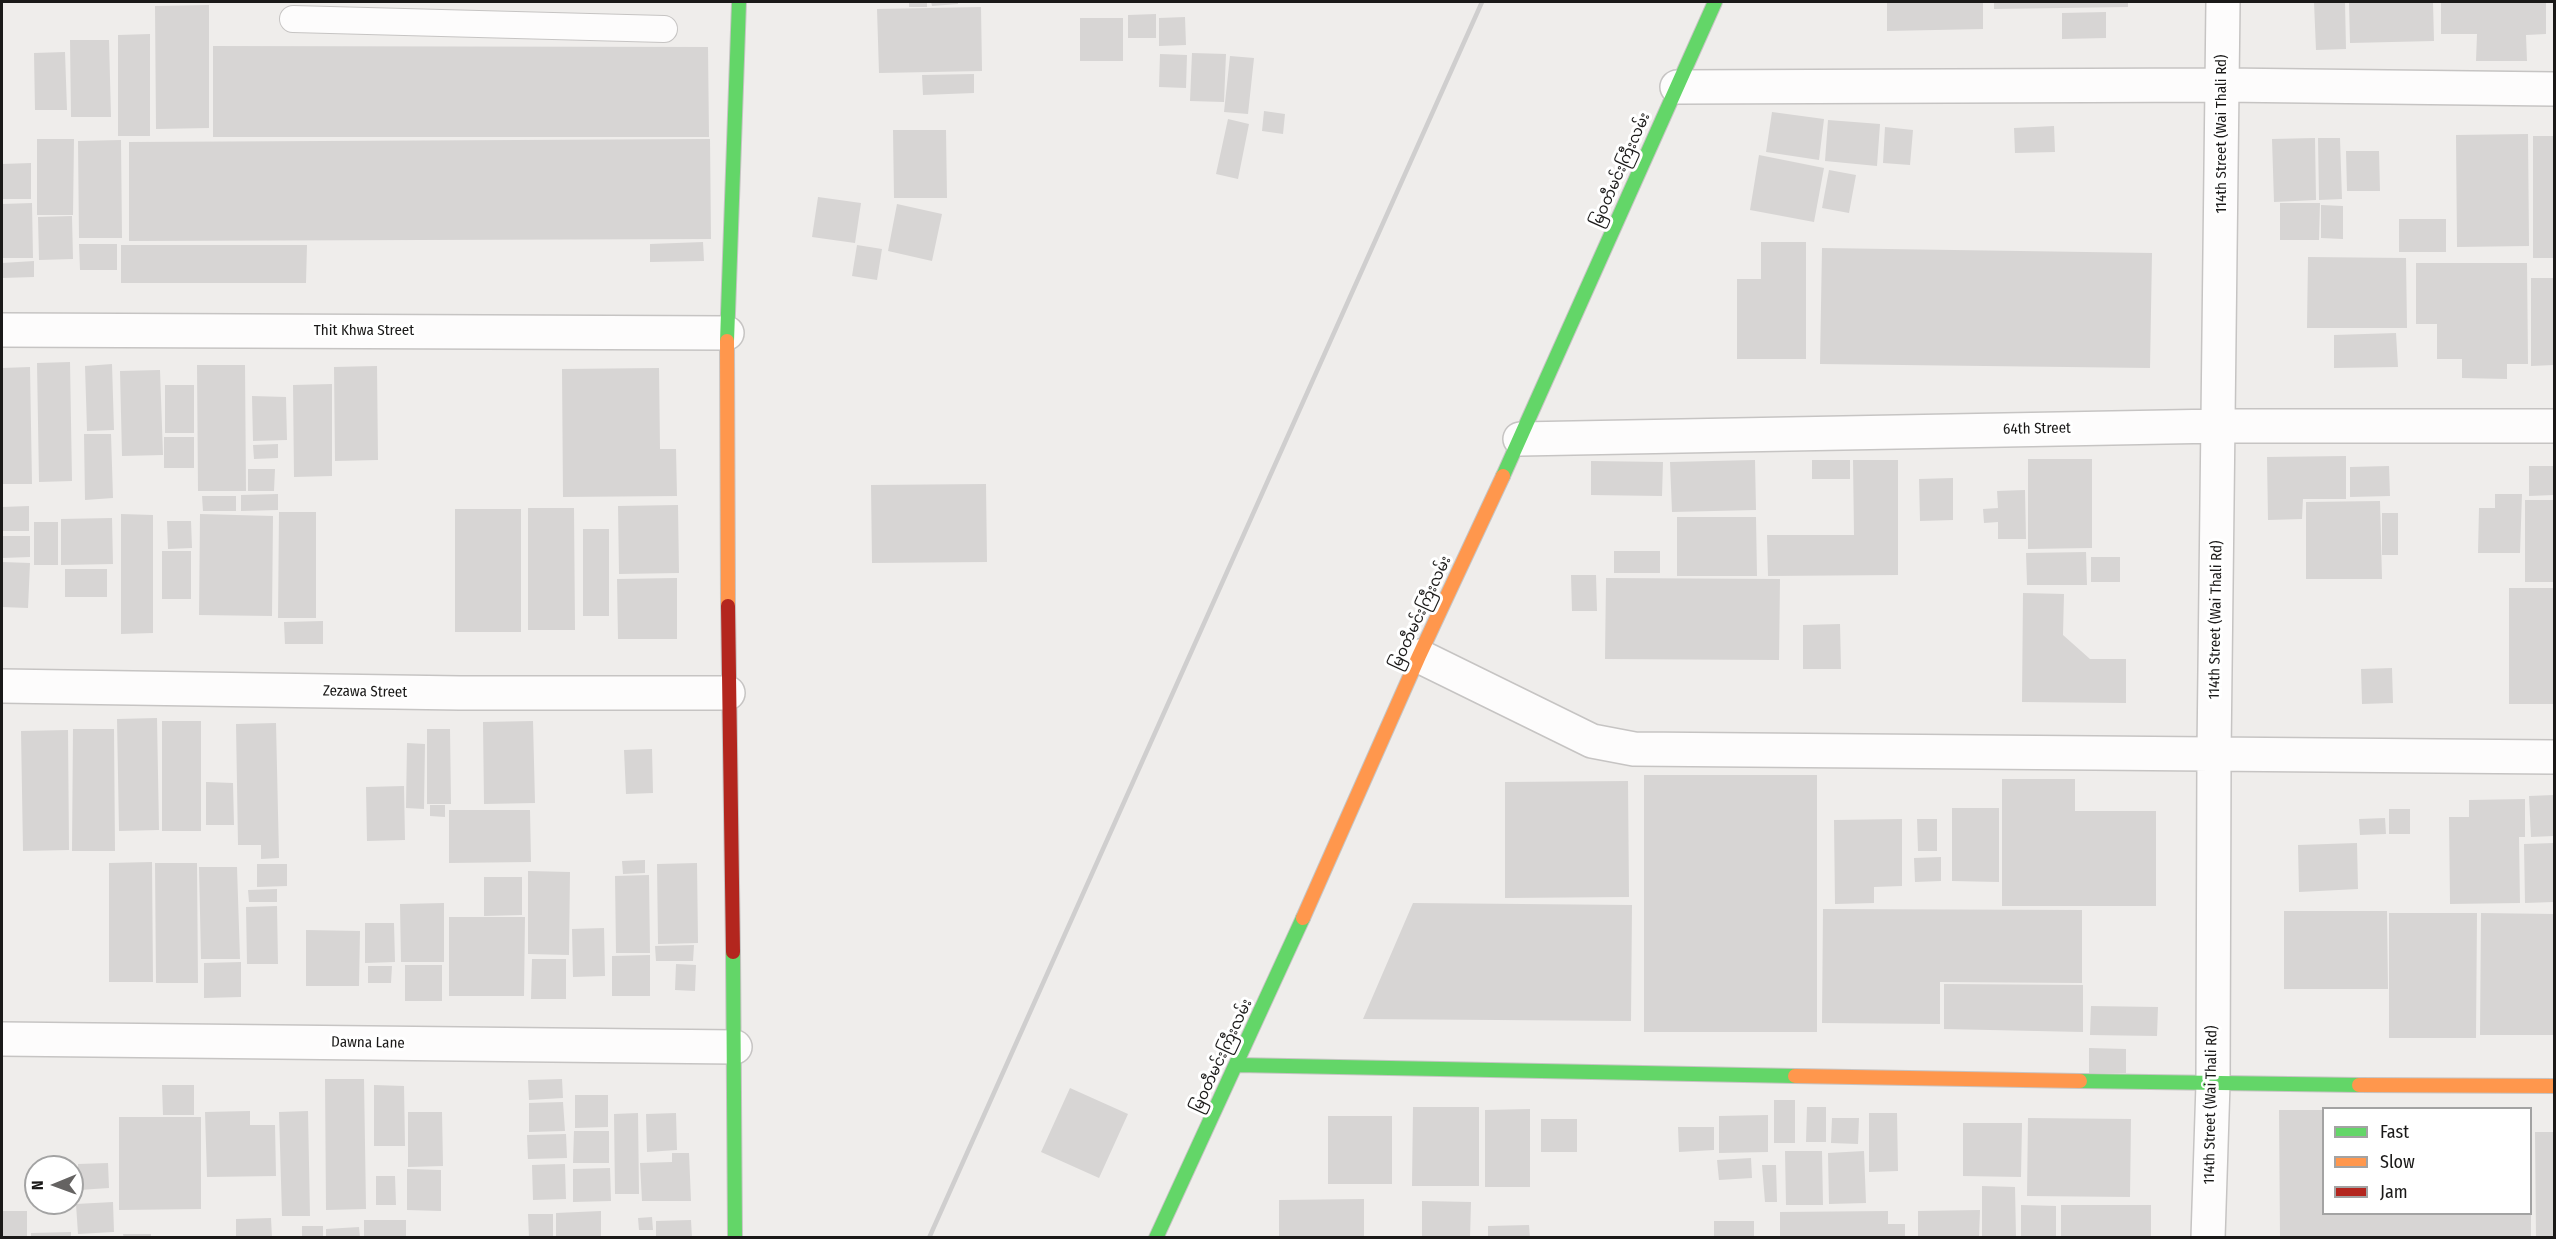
<!DOCTYPE html>
<meta charset="utf-8">
<style>
body{margin:0}
#map{position:relative;width:2556px;height:1239px;overflow:hidden;background:#efedeb;font-family:"Fira Sans Condensed",sans-serif}
canvas{display:block}
.frame{position:absolute;inset:0;border:3px solid #1a1918;pointer-events:none}
.legend{position:absolute;left:2322px;top:1107px;width:210px;height:108px;box-sizing:border-box;background:#fff;border:2px solid #a3a3a3;margin:0;padding:8px 10px;list-style:none;font-size:18px;color:#1a1918}
.legend li{display:flex;align-items:center;gap:12px;height:30px}
.legend b{width:30px;border:2px solid #a3a3a3}
.north{position:absolute;left:24px;top:1155px;width:60px;height:60px;box-sizing:border-box;background:#fff;border:2px solid #a3a3a3;border-radius:50%;rotate:269deg;font-size:16px;font-weight:700;line-height:24px;text-align:center;color:#1a1918}
.north::after{content:'';display:block;margin:auto;width:21px;height:27px;background:#656362;clip-path:polygon(50% 0,100% 100%,50% 72%,0 100%)}
</style>
<div id="map">
<canvas width="2556" height="1239"></canvas>
<div class="frame"></div>
<ul class="legend">
<li><b style="height:8px;background:#63d668"></b>Fast</li>
<li><b style="height:8px;background:#ff974d"></b>Slow</li>
<li><b style="height:8px;background:#b3261e"></b>Jam</li>
</ul>
<div class="north">N</div>
</div>
<script>
const context = document.querySelector('canvas').getContext('2d');
context.lineJoin = 'round';
function fillPath(path, color) { context.fillStyle = color; context.fill(path, 'evenodd'); }
function trace(path, color, width, dash) { context.strokeStyle = color; context.lineWidth = width; context.lineCap = dash ? 'butt' : 'round'; context.setLineDash(dash || []); context.stroke(path); }
function label(font, color, halo, rows, align = 'center') {
  context.font = font + ' "Fira Sans Condensed","Noto Sans Myanmar",sans-serif'; context.lineWidth = 6; context.setLineDash([]); context.textBaseline = 'middle'; context.strokeStyle = halo; context.fillStyle = color; for (const [text, x, y, turn = 0] of rows) {
    context.save(); context.translate(x, y); context.rotate((+turn || 0) * Math.PI / 180); context.textAlign = isNaN(turn) ? turn : align; if (halo) context.strokeText(text, 0, 0); context.fillText(text, 0, 0); context.restore();
  }
}
const building = new Path2D(`
 M909,2H927V7H909Z
 M931,2H958V4L932,6Z
 M1887,2H1983V29L1887,31Z
 M1994,2H2128V7L1994,9Z
 M2314,2H2345L2346,49L2316,50Z
 M2349,2H2433L2434,41L2350,43Z
 M2441,2H2546V34L2526,35L2527,61H2476L2477,34H2441Z
 M209,5V128L156,129L155,6Z
 M981,7L982,71L879,73L877,9Z
 M2106,12V38L2062,39V13Z
 M1156,14V38H1128V15Z
 M1185,17L1186,45L1159,46V18Z
 M1080,18H1123V61H1080Z
 M150,34V136H118V35Z
 M70,40H109L111,117H71Z
 M213,46L708,47L709,137H213Z
 M65,52L67,110H35L34,53Z
 M1192,53L1226,54L1224,102L1190,101Z
 M1160,54L1187,55L1186,88L1159,87Z
 M1230,56L1254,58L1248,114L1224,112Z
 M974,74V93L923,95L922,75Z
 M1264,111L1285,114L1283,134L1262,131Z
 M1772,112L1824,119L1819,160L1766,152Z
 M1228,119L1249,124L1238,179L1216,174Z
 M1828,120L1880,124L1877,166L1825,161Z
 M2054,126L2055,152L2015,153L2014,128Z
 M1885,127L1913,130L1910,165L1883,163Z
 M893,130H946L947,198H894Z
 M2528,134L2529,246L2457,247L2456,135Z
 M2533,136H2554V258H2533Z
 M2315,138L2316,200L2274,202L2272,139Z
 M2318,138H2340L2342,199L2319,200Z
 M37,139H74L73,215H37Z
 M710,139L711,239L129,241V142Z
 M121,140L122,238H79L78,141Z
 M2346,151H2379L2380,191H2347Z
 M1759,155L1824,168L1814,222L1750,210Z
 M31,163V199H2V164Z
 M1829,170L1856,175L1849,213L1822,208Z
 M818,197L861,203L855,243L812,237Z
 M32,203L33,258H3L2,204Z
 M2280,203H2320L2319,240H2280Z
 M897,204L942,214L932,261L888,251Z
 M2321,205L2343,206V239L2321,238Z
 M72,216L73,259L39,260L38,217Z
 M2399,219H2446V252H2399Z
 M703,242L704,261L650,262V244Z
 M1761,242H1806V359H1737V279H1761Z
 M79,244H117V270H80Z
 M121,245H307L306,283H121Z
 M857,245L882,249L877,280L852,276Z
 M1822,248L2152,253L2150,368L1820,364Z
 M2308,257L2406,258L2407,328H2307Z
 M34,261V277L2,278V263Z
 M2416,263H2527L2528,364H2507V379L2462,378V359H2437V324H2416Z
 M2531,278H2554V365L2531,366Z
 M2396,333L2398,367L2334,368V335Z
 M70,362L72,481L39,482L37,363Z
 M112,364L114,430L87,431L85,366Z
 M197,365H245L246,491H198Z
 M377,366L378,460L335,461L334,367Z
 M30,367L32,484H2V368Z
 M659,368L660,449H676L677,496L563,497L562,369Z
 M160,370L163,455L122,456L120,371Z
 M332,384V476L294,477L293,385Z
 M165,385H194V433H165Z
 M252,396L286,397L287,440L253,441Z
 M84,434H111L113,498L85,500Z
 M164,437H194V468H164Z
 M278,444V458L254,459L253,445Z
 M2346,456V499H2303L2302,519L2268,520L2267,457Z
 M2028,459H2092V548L2028,549Z
 M1755,460L1756,510L1672,512L1670,462Z
 M1812,460H1850V479H1812Z
 M1853,460H1898V575L1768,576L1767,535H1854Z
 M1591,461L1663,462L1662,496L1591,495Z
 M2389,466L2390,496L2350,497V467Z
 M2529,466H2554V495L2529,496Z
 M248,469H275L274,491H248Z
 M1953,478V520L1920,521L1919,479Z
 M986,484L987,562L872,563L871,485Z
 M2025,490L2026,539H1998V522L1984,523L1983,509L1998,508L1997,491Z
 M278,494V510L241,511V495Z
 M2495,494H2522L2520,553H2478L2479,508H2495Z
 M202,496H236V511H203Z
 M2525,500H2554V582H2525Z
 M2380,501L2382,579H2306V502Z
 M678,505L679,573L619,574L618,506Z
 M29,506V531H2V507Z
 M528,508H574L575,630H528Z
 M455,509H521V632H455Z
 M279,512H316V618H278Z
 M2382,513H2398V555H2382Z
 M121,514L153,515V633L121,634Z
 M200,514L273,516L272,616L199,615Z
 M1677,517H1756L1757,576H1677Z
 M112,518L113,564L61,565V519Z
 M167,521H191L192,548L168,549Z
 M34,522H58V565H34Z
 M583,529H609V616H583Z
 M2,536H30V557L2,558Z
 M162,551H191V599H162Z
 M1614,551H1660V573H1614Z
 M2086,552L2087,585H2027L2026,553Z
 M2091,557H2120V582H2091Z
 M2,562L30,563L28,608L2,607Z
 M65,569H107V597H65Z
 M1571,575H1596L1597,611H1572Z
 M677,578V639H618L617,579Z
 M1606,578L1780,579L1779,660L1605,659Z
 M2509,588H2554V704H2509Z
 M2023,593L2064,594L2063,635L2090,659H2126V703L2022,702Z
 M323,621V644H285L284,622Z
 M1840,624L1841,669H1803V625Z
 M2392,668L2393,703L2362,704L2361,669Z
 M157,718L159,830L119,831L117,719Z
 M162,721H201V831H162Z
 M533,721L535,803L484,804L483,722Z
 M276,723L279,858L261,859V845H238L236,724Z
 M73,729H114L115,851H72Z
 M427,729H450L451,804H427Z
 M68,730L69,850L23,851L21,731Z
 M407,743L425,744L424,809L406,808Z
 M652,749L653,793L626,794L624,750Z
 M1644,775H1817V1032H1644Z
 M2002,779H2075V811H2156V906H2002Z
 M1628,781L1629,897L1505,898V782Z
 M206,782L233,783L234,825H206Z
 M404,786L405,840L367,841L366,787Z
 M2554,795V836L2531,837L2529,796Z
 M2525,799V837H2519L2520,903L2450,904L2449,817H2469V800Z
 M430,805H445V817L430,816Z
 M1952,808H1999V882L1952,881Z
 M2389,809H2410V834H2389Z
 M449,810H530L531,862L449,863Z
 M2385,818L2386,834L2360,835L2359,819Z
 M1902,819V886L1874,887V903L1835,904L1834,820Z
 M1917,819H1937V851H1918Z
 M2357,843L2358,889L2299,892L2298,845Z
 M2554,843V902L2525,903L2524,844Z
 M1941,857V881L1915,882L1914,858Z
 M645,860V873L623,874L622,861Z
 M152,862L153,982H109V863Z
 M155,863H197L198,983H156Z
 M697,863L698,943L658,944L657,864Z
 M257,864H287V886L257,887Z
 M199,867H237L240,959H201Z
 M528,871L570,872L569,955L528,954Z
 M649,875L650,953H616L615,876Z
 M484,877H522V915L484,916Z
 M277,889V902H249L248,890Z
 M444,903V962H401L400,904Z
 M1413,903L1632,905L1631,1021L1363,1019Z
 M277,906L278,964H247L246,907Z
 M1823,909L2082,910V983L1940,982V1024L1822,1023Z
 M2284,911H2387L2388,989H2284Z
 M2389,913H2477L2476,1038H2389Z
 M2481,913L2554,914V1035H2480Z
 M449,917H525L524,996H449Z
 M365,923H394L395,962L365,963Z
 M604,928L605,976L573,977L572,929Z
 M306,930L360,931L359,986H306Z
 M694,945L693,961H656L655,946Z
 M650,955V996H612V956Z
 M532,959H566V999H531Z
 M241,962V997L204,998V963Z
 M676,964L696,965L695,991L675,990Z
 M405,965H442V1001H405Z
 M368,966H392L391,983H368Z
 M1944,984L2083,985V1032L1944,1029Z
 M2091,1006L2158,1007L2157,1036L2090,1035Z
 M2089,1048L2126,1049V1073H2089Z
 M325,1079H364L366,1209L326,1210Z
 M562,1079L563,1098L529,1100L528,1080Z
 M162,1085H194V1115H163Z
 M374,1085L404,1086L405,1146H374Z
 M1070,1088L1128,1114L1099,1178L1041,1152Z
 M575,1095H608V1127L575,1128Z
 M1774,1100H1795V1143H1774Z
 M563,1102L565,1131L529,1132V1103Z
 M1413,1107H1479V1186H1412Z
 M1807,1107H1826V1142H1806Z
 M1530,1109V1187H1485V1110Z
 M2279,1110H2324V1214H2531V1238H2280Z
 M250,1111V1125H275L276,1176L207,1177L205,1112Z
 M308,1111L310,1216H282L279,1112Z
 M408,1112H442L443,1166L408,1167Z
 M638,1113L639,1194H615L614,1114Z
 M676,1113L677,1150L647,1152L646,1114Z
 M1869,1113H1897L1898,1171L1869,1172Z
 M1768,1115V1152L1719,1153V1116Z
 M1328,1116H1392V1184H1328Z
 M119,1117H201V1209L119,1210Z
 M1832,1118H1859L1858,1144L1831,1143Z
 M2028,1118L2131,1119L2130,1197L2027,1196Z
 M1541,1119H1577V1152H1541Z
 M1963,1123H2022L2021,1177L1963,1176Z
 M1678,1127H1714V1150L1679,1152Z
 M574,1131H609V1163H573Z
 M2535,1132H2554V1238H2536Z
 M566,1134L567,1158L528,1159L527,1135Z
 M1785,1151H1822L1823,1205H1786Z
 M1864,1151L1866,1203L1829,1204L1828,1153Z
 M672,1153H689L691,1201H642L640,1163L672,1162Z
 M1751,1158L1752,1178L1719,1180L1717,1160Z
 M108,1163L109,1188L79,1190L78,1164Z
 M565,1164L566,1199L533,1200L532,1165Z
 M1762,1165H1776L1777,1202H1765Z
 M610,1168L611,1201L573,1202V1169Z
 M407,1169L441,1170V1211L407,1210Z
 M376,1176H395L396,1205H376Z
 M1982,1186L2015,1187L2016,1238H1982Z
 M1364,1199V1238H1279V1200Z
 M1422,1201L1471,1202L1470,1238H1422Z
 M113,1202L114,1232L78,1234L76,1204Z
 M2021,1205L2056,1206V1238H2021Z
 M2061,1205H2151V1238H2061Z
 M1980,1210L1979,1238H1918V1211Z
 M2,1211H27V1238H2Z
 M601,1211V1238H556V1213Z
 M1888,1211V1224H1905V1238H1780V1212Z
 M528,1214H553V1238H529Z
 M652,1217L653,1230H639L638,1218Z
 M271,1218L272,1238H236V1219Z
 M364,1220H406V1238H364Z
 M691,1220L692,1238H656V1221Z
 M1714,1221H1754V1238H1714Z
 M1529,1225L1530,1238H1488V1226Z
 M302,1226H323V1238H302Z
 M359,1227L360,1238H326V1229Z
 M71,1232V1238H31V1233Z
 M123,1234H151V1238H124Z`);
const lane = new Path2D(`
 M293,19L664,29`);
const street = new Path2D(`
 M1677,87L2223,85L2554,89
 M2,330L727,333
 M1520,439L2220,426H2554
 M1419,656L1592,741L1634,749L2554,757
 M2,686L460,693H728
 M2,1039L735,1047
 M2208,1238L2213,1084L2214,753L2223,2`);
const fast = new Path2D(`
 M727,341L739,2
 M1503,476L1715,2
 M733,952L735,1238
 M1237,1065L1795,1076
 M2080,1081L2359,1085
 M1156,1238L1303,918`);
const slow = new Path2D(`
 M727,341L728,606
 M1303,918L1419,656L1503,476
 M1795,1076L2080,1081
 M2359,1085L2554,1086`);
const jam = new Path2D(`
 M728,606L733,952`);
const rail = new Path2D(`
 M929,1238L1482,2`);
const streetNames = [
 ["114th Street (Wai Thali Rd)",2222,134,-90],
 ["မြဝတီမင်းကြီးလမ်း",1621,170,-66],
 ["Thit Khwa Street",364,331],
 ["64th Street",2037,429,-1],
 ["မြဝတီမင်းကြီးလမ်း",1421,613,-65],
 ["114th Street (Wai Thali Rd)",2216,620,-89],
 ["Zezawa Street",365,692,1],
 ["Dawna Lane",368,1043,1],
 ["မြဝတီမင်းကြီးလမ်း",1222,1056,-65],
 ["114th Street (Wai Thali Rd)",2211,1105,-89]
];
fillPath(building, '#d7d5d4');
trace(lane, '#c6c4c3', 28);
trace(street, '#c6c4c3', 36);
trace(fast, '#c6c4c3', 16);
trace(slow, '#c6c4c3', 16);
trace(jam, '#c6c4c3', 16);
trace(lane, '#fdfcfc', 26);
trace(street, '#fdfcfc', 33);
trace(fast, '#63d668', 14);
trace(slow, '#ff974d', 14);
trace(jam, '#b3261e', 14);
trace(rail, '#cfcece', 4.5);
label('15px', '#1a1918', '#fff', streetNames);
</script>
